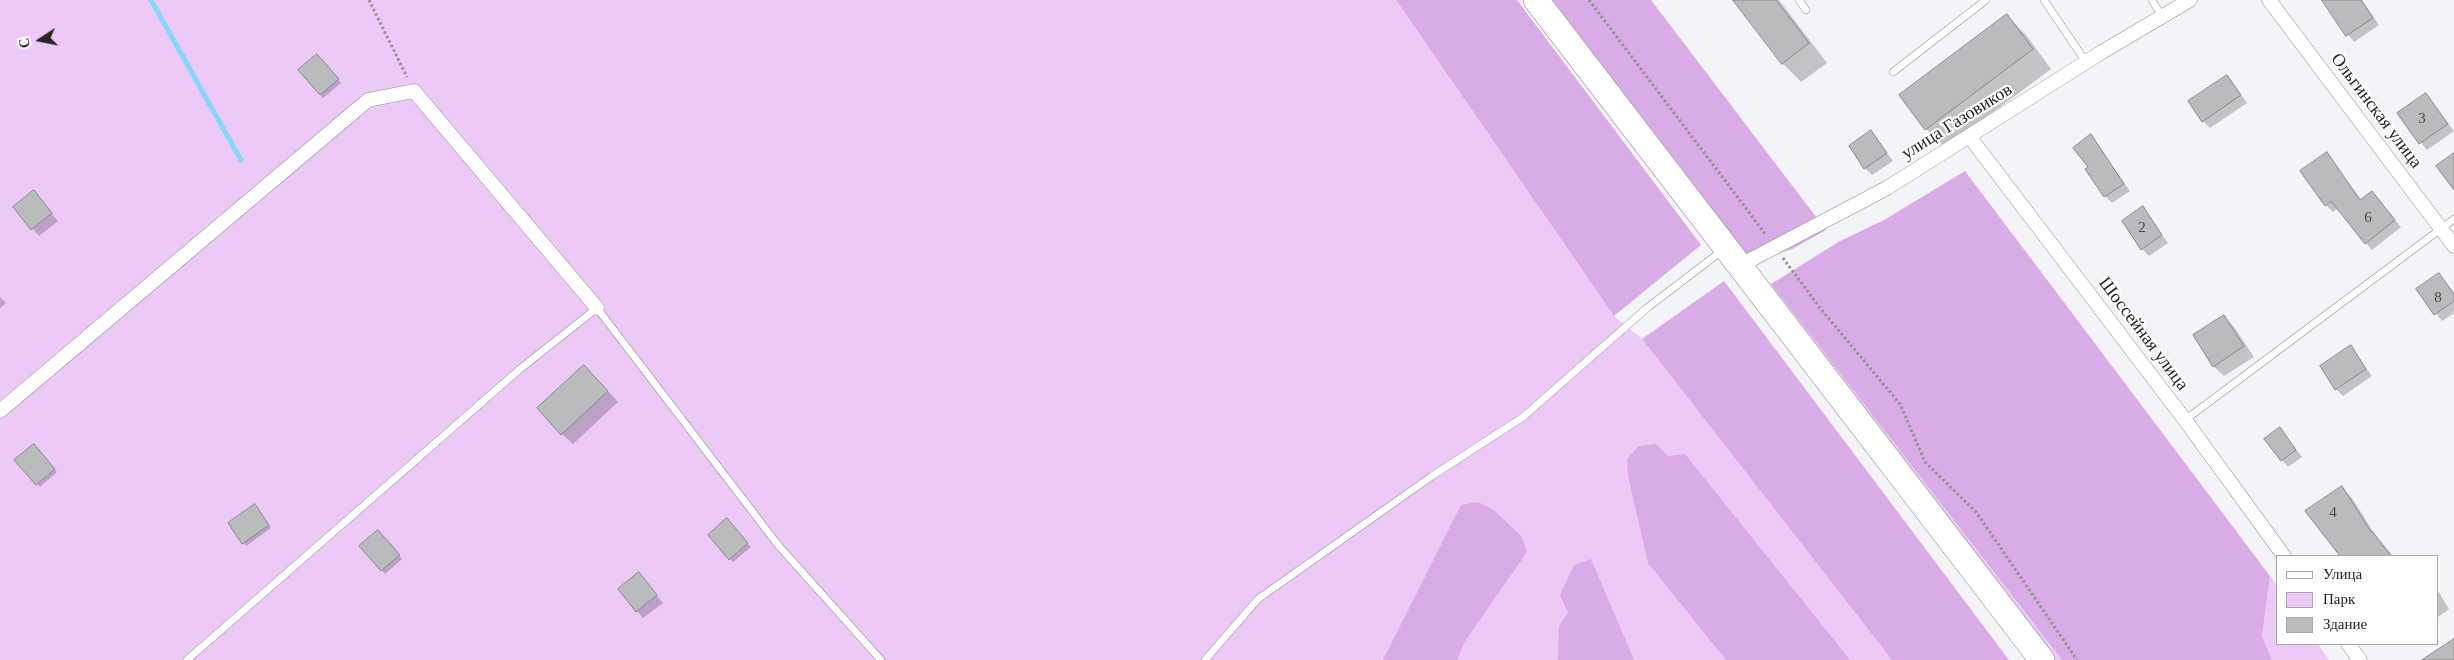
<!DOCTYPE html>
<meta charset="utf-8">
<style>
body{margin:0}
#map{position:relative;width:2454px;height:660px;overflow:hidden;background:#f3f4f7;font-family:"Times New Roman",serif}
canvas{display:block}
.legend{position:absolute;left:2276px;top:555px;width:162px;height:90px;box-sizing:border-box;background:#fff;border:1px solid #a8a8a8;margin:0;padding:6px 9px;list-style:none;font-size:15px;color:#252526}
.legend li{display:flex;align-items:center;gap:10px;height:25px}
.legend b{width:25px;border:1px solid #a8a8a8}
.north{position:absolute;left:15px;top:15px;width:50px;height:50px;-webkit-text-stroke:4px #fff;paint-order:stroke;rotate:259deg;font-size:14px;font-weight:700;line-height:20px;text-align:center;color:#252526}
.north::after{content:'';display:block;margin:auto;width:18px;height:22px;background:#252526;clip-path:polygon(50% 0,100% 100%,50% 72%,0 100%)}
</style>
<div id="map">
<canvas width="2454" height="660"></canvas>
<ul class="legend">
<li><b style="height:6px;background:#fff"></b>Улица</li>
<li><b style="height:14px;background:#edc9f8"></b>Парк</li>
<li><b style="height:14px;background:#b9bbbd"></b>Здание</li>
</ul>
<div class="north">С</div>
</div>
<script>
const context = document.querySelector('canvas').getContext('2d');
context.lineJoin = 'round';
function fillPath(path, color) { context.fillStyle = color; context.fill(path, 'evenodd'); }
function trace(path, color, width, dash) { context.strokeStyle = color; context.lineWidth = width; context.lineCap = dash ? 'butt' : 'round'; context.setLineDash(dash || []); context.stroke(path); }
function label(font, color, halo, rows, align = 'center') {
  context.font = font + ' "Times New Roman",serif'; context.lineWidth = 4.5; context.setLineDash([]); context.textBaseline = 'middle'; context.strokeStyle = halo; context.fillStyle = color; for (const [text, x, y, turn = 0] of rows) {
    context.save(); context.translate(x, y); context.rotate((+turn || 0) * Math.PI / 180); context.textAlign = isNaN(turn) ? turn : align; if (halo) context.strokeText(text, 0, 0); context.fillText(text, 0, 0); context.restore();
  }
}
const green = new Path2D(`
 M0,0H1396L1614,316L1642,339L1892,660H0Z
 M1771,284L2062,660H2052L1766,290Z
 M2270,576L2278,587V644H2318L2329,660H2272L2262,636Z`);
const forest = new Path2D(`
 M1396,0H1517L1701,245L1614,316Z
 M1552,0H1651L1826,230L1792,249L1751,262Z
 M1965,171L2270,576L2262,636L2272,660H2062L1771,284L1840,241L1884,220Z
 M1724,281L2009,660H1892L1642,339Z
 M1656,444L1668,456L1685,454L1850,660H1726L1648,563L1628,476L1627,459L1639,446Z
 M1478,502L1494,510L1522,537L1527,552L1465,641L1457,660H1383L1461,505Z
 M1591,559L1634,660H1558L1559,626L1568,613L1560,595L1574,565Z`);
const shadow = new Path2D(`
 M1734,0H1779L1827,63L1801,82L1782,63Z
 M2330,0H2362L2379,25L2354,42L2325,3Z
 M2007,16L2026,35L2051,69L1945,148L1926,129Z
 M317,56L341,83L323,98L300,71Z
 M2227,76L2247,103L2210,128L2203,121Z
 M2426,95L2454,131L2427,150L2399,114Z
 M1871,132L1893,161L1872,175L1865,168Z
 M2091,136L2130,191L2112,203L2105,196L2090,167Z
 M2327,154L2362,201L2372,193L2401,227L2372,250L2338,208L2333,212L2326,205Z
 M34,192L58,221L39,236L15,207Z
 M2142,208L2168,243L2149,256L2142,249Z
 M2439,275L2454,293V313L2442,321L2418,290Z
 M0,297L6,303L0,308Z
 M2224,316L2234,327L2254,357L2224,376L2213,366Z
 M2351,347L2372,376L2343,396L2336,389Z
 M595,377L618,402L573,444L562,434Z
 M2280,429L2302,457L2288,467L2282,460Z
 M37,448L57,472L40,487L16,460Z
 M2342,488L2352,498L2376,536L2393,556H2340L2306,511Z
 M257,509L271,528L246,546L229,524Z
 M730,523L751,547L733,562L709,535Z
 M381,534L402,559L385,574L361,546Z
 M639,574L663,603L643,618L637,611Z
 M2438,591L2449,609L2438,617Z`);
const stream = new Path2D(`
 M151,0L241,160`);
const building = new Path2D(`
 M1733,0H1776L1809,43L1782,64Z
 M2322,0H2361L2373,18L2346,36Z
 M2007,14L2033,49L1925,130L1899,95Z
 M317,54L339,79L320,95L298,70Z
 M2227,75L2241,95L2202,122L2188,101Z
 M2426,93L2448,124L2419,144L2397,113Z
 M1871,130L1887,153L1864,169L1849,146Z
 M2091,134L2124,184L2104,197L2085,169L2088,167L2073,148Z
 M2327,152L2360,200L2372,191L2395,220L2365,244L2331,201L2325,206L2300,171Z
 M2454,153V190L2436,166Z
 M34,190L52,213L31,230L13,207Z
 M2143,206L2162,235L2141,250L2122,221Z
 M2439,273L2454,294V301L2434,315L2416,289Z
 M2224,315L2244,346L2213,367L2193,335Z
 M2351,345L2366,369L2335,390L2320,366Z
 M584,365L608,391L561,435L537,408Z
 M2280,427L2296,450L2281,461L2264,439Z
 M34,444L55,469L36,485L14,460Z
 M2342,486L2371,532L2372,531L2391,556H2340L2305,511Z
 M255,504L269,525L242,544L228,523Z
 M727,518L748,543L729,560L708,535Z
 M378,530L400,555L381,571L359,546Z
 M639,572L657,595L636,612L618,589Z
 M2454,639V660H2422Z`);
const path = new Path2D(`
 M369,0L407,77
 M1589,0L1766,235
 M1783,258L1820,308L1900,404L1925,462L1977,513L2077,660`);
const lane = new Path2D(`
 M1799,0L1806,10
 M2044,0L2086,62
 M2152,0L2162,17
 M1893,72L1986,0
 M2185,420L2454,219
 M187,660L520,369L597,308L778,545L881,660
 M1205,660L1258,599L1432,476L1523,417L1647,308L1723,250`);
const street = new Path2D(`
 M2269,0L2454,246
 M1969,136L2185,420L2284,556
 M1739,266L1887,188L2102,52L2190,0
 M0,411L368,100L414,91L597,308
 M2348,644L2360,660`);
const highway = new Path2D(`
 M1536,0L2042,660`);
const numberNames = [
 ["3",2422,119],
 ["6",2368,218],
 ["2",2142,228],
 ["8",2438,298],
 ["4",2333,513]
];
const streetNames = [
 ["Ольгинская улица",2376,111,53],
 ["улица Газовиков",1957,122,-32],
 ["Шоссейная улица",2143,334,53]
];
fillPath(green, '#edc9f8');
fillPath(forest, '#daace7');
fillPath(shadow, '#0003');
trace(stream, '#85d7fc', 5);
fillPath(building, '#b9bbbd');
trace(building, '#888a8c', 1);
trace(lane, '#8f8f92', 8);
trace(street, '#8f8f92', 15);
trace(highway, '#8f8f92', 26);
trace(path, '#939395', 3, [2.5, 2.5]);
trace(lane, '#fff', 7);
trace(street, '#fff', 14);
trace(highway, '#fff', 25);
label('15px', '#4a4a4c', null, numberNames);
label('18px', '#252526', '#fff', streetNames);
</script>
